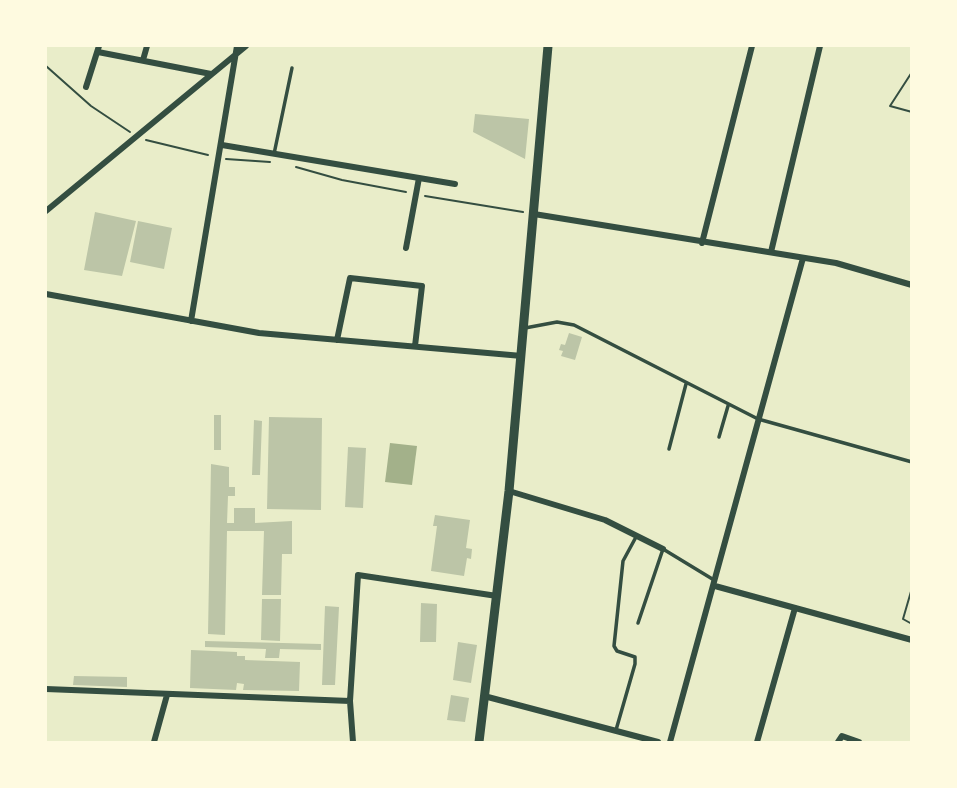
<!DOCTYPE html>
<style>
body{margin:0}
#map{position:relative;width:957px;height:788px;overflow:hidden;background:#e9edc9;font-family:"Playfair Display",serif}
canvas{display:block}
.frame{position:absolute;inset:0;border:47px solid #fefae0;pointer-events:none}
</style>
<div id="map">
<canvas width="957" height="788"></canvas>
<div class="frame"></div>
</div>
<script>
const context = document.querySelector('canvas').getContext('2d');
context.lineJoin = 'round';
function fillPath(path, color) { context.fillStyle = color; context.fill(path, 'evenodd'); }
function trace(path, color, width, dash) { context.strokeStyle = color; context.lineWidth = width; context.lineCap = dash ? 'butt' : 'round'; context.setLineDash(dash || []); context.stroke(path); }
const water = new Path2D(`
 M390,443L417,446L412,485L385,482Z`);
const building = new Path2D(`
 M475,114L529,119L525,159L473,132Z
 M95,212L136,221L122,276L84,270Z
 M138,221L172,228L164,269L130,262Z
 M569,333L582,337L575,360L561,356L563,351L559,350L561,344L565,345Z
 M214,415H221V450H214Z
 M269,417L322,418L321,510L267,509Z
 M254,420L262,421L260,475H252Z
 M348,447L366,448L363,508L345,507Z
 M211,464L229,467V487H235V496H228L227,523H234V508H255V523L292,521V554H282L281,595H262L264,531H227L225,635L208,634Z
 M435,515L470,520L466,548L472,549L471,559L467,558L464,576L431,571L437,526H433Z
 M262,599H281L280,641L261,640Z
 M421,603L437,604L436,642H420Z
 M325,606L339,607L335,685H322Z
 M205,641L321,644V650L280,649L279,658H265L266,649L205,647Z
 M458,642L477,645L471,683L453,680Z
 M191,650L237,652V656H245V660L300,662L299,691L243,690L244,684L237,683L236,690L190,688Z
 M74,676L127,677V687L73,685Z
 M451,695L469,698L465,722L447,720Z`);
const path = new Path2D(`
 M46,66L91,106L130,132
 M912,72L890,106L912,112
 M146,140L208,155
 M226,159L270,162
 M296,167L342,180L406,192
 M425,196L523,212
 M912,588L903,619L912,624`);
const service = new Path2D(`
 M274,154L292,68
 M525,328L557,322L574,325L758,419L912,462
 M719,437L728,406
 M669,449L686,384
 M638,623L663,549L714,580
 M616,730L635,664V657L617,651L614,646L623,561L636,537`);
const minor = new Path2D(`
 M98,52L211,74
 M143,60L147,46
 M86,87L99,46
 M222,145L455,184
 M46,211L246,46
 M534,214L836,263L912,285
 M702,243L752,46
 M406,248L419,178
 M771,252L820,46
 M46,294L259,333L522,356
 M191,321L237,46
 M337,340L350,278L422,286L415,346
 M509,491L605,520L663,549
 M715,586L912,640
 M46,689L350,701
 M484,696L658,742
 M154,742L167,695
 M353,742L350,701L358,575L497,596
 M670,742L803,258
 M757,742L795,608
 M838,742L842,736L859,742`);
const secondary = new Path2D(`
 M479,742L509,491L548,46`);
fillPath(water, '#a3b18a');
fillPath(building, '#bcc5a7');
trace(path, '#344e41', 2);
trace(service, '#344e41', 3.5);
trace(minor, '#344e41', 6);
trace(secondary, '#344e41', 9);
</script>
